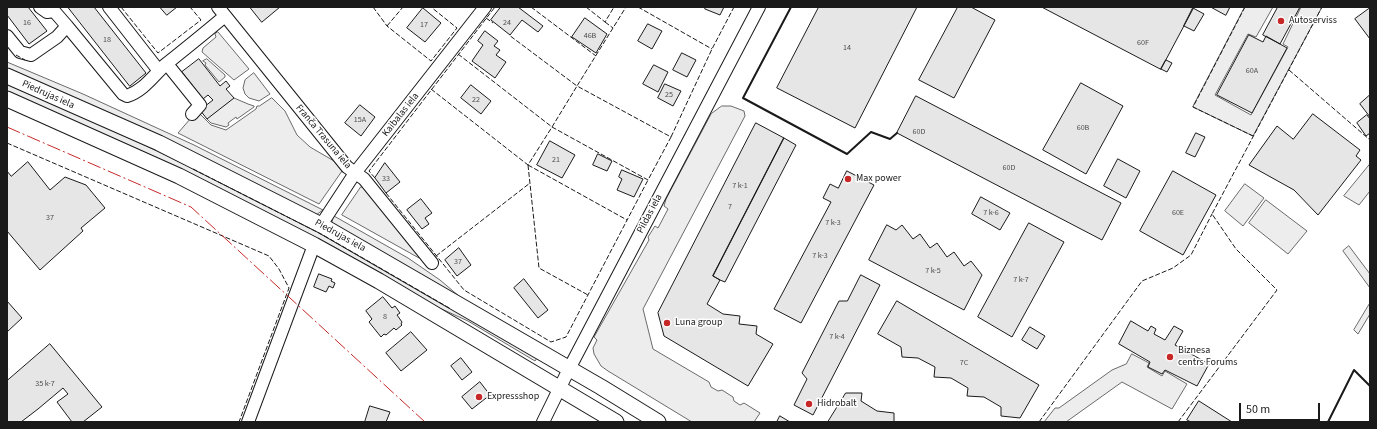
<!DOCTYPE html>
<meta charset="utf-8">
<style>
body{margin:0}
#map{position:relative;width:1377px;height:429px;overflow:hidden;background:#fff;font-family:"Source Sans 3",sans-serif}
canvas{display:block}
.frame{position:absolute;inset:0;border:8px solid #1a1a1a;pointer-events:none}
.scale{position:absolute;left:1239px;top:403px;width:81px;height:18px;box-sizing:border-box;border:2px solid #1a1a1a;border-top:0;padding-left:5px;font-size:12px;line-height:14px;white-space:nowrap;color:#1a1a1a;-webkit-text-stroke:3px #fff;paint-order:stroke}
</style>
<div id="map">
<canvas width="1377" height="429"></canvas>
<div class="frame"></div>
<div class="scale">50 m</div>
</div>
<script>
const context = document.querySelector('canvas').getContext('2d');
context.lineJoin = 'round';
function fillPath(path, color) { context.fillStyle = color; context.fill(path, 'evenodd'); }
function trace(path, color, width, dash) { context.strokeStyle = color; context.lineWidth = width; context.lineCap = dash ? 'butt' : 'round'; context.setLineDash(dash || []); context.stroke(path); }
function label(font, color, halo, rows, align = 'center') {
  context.font = font + ' "Source Sans 3",sans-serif'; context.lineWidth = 3; context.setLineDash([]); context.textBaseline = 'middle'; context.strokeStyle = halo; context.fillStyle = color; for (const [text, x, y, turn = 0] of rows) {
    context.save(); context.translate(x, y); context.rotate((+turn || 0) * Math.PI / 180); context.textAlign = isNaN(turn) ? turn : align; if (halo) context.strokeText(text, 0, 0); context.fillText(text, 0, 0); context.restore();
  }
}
const built = new Path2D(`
 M1245,7H1273L1256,37L1248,34L1215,95L1251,115L1288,47L1283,44L1301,7H1322L1253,136L1193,107Z
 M218,32L249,69L234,80L202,52L203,48L216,37L215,34Z
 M207,59L225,75V77L219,82L205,65L206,63L203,61Z
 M7,62L83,94L194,145L323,210L316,215L7,69Z
 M254,73L270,94L259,101L249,98L245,94L243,88L245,80Z
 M7,83L114,130L212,178L322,234L537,358L535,361L468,321L435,306L126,144L7,91Z
 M234,98L248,104L254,106V107L237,119L236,117L228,123L229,125L226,127L211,123L207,119Z
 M272,98L285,111L297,135L310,147L334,161L342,171L319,204L178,133L197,111L211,125L226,130L256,109L257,106H259Z
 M722,106H731L744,111L745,116L643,309L653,349L709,382L711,387L718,391L722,390L733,397L734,401L740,405L744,403L760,413L754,422H692L608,371L601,366L594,354L593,348L597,340L594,337L649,240L648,237L655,226L658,228L668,209L664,206L666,199L711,114Z
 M1370,164V191L1359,205L1344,196Z
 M1245,184L1264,198L1243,226L1225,211Z
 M361,187H366L420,254L419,258L342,215Z
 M1266,200L1307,231L1288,254L1249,223Z
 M334,216L408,258L440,280L466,302L336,227L332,223Z
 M1349,246L1370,274V288L1343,251Z
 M1370,303V314L1358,334L1354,330Z
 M1132,354L1149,363L1147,367L1162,376L1165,371L1187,384L1172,409L1122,382L1066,422H1044L1055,408H1059L1112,370L1126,364Z`);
const building = new Path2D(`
 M7,7H28L47,31L29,44L7,15Z
 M68,7H94L146,73L130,86Z
 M160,7H177L167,15Z
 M250,7H280L262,22Z
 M501,7H518L543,26L538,32L522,20L510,35L491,20Z
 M706,7H724L720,15L705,9Z
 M819,7H917L855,128L777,88Z
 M958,7H971L995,20L954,98L919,80Z
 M1042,7H1194L1161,69Z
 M1211,7H1230L1226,15Z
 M1278,7H1300L1280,44L1263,35Z
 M423,8L441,23L425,42L407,28Z
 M1193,8L1204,14L1194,31L1184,26Z
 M1370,8V39L1355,19Z
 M585,18L607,34L596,53L572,37Z
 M648,24L662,31L652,49L638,41Z
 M485,31L498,41L494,46L500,50L496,55L506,62L495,78L472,61L483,45L478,41Z
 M1249,35L1263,42L1266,36L1287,48L1252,113L1217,95Z
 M682,53L696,60L687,77L673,70Z
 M199,59L220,86L226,81L230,86L226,89L234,98L207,119L200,110L213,100L208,95L203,99L182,72Z
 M1166,60L1172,63L1167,72L1161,69Z
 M654,65L668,72L658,92L643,84Z
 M1081,83L1123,106L1086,174L1043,150Z
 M665,84L681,91L673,106L658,98Z
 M471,85L491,101L481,114L461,98Z
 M1370,95V117L1360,104Z
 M916,96L1121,203L1102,240L897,133Z
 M360,105L375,117L361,136L345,123Z
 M1313,114L1360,150L1356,156L1361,160L1318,215L1294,190L1249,165L1277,126L1293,139Z
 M1367,115L1370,119V133L1366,136L1357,123Z
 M756,123L784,138L713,276L720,280L707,304L723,314L740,316L739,324L757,326L756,334L773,344L748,386L664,336L658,313Z
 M1196,133L1205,137L1195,157L1186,153Z
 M784,138L796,145L725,282L720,280L713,276Z
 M550,141L575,155L562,178L537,165Z
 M598,154L612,161L607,171L593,165Z
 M1118,159L1140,171L1126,198L1104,186Z
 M28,162L50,190L65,177L86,185L105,208L81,228L83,231L40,270L7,231V171L11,176Z
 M385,163L400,182L386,193L375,178Z
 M622,170L643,179L634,197L617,190L622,179L619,177Z
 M847,171L874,185L801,323L774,309L831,202L823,198L830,184L838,188Z
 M1173,171L1216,195L1183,255L1140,231Z
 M981,197L1010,213L1000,230L972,214Z
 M421,199L432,213L425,218L429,224L422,229L407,210Z
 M1029,223L1064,242L1012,337L978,317Z
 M887,225L896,230L902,225L913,239L920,234L930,248L937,243L947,257L954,252L964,266L971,261L982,275L964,310L869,260Z
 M459,248L471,265L457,276L445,260Z
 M319,274L332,279L331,281L335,283L333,288L329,286L326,292L314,287Z
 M861,275L880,285L813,415L794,405L807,379L802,373L839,301H847Z
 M524,279L548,310L538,318L514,288Z
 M383,297L392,308L395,306L400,313L397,315L402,322L401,324L402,325L396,330L394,328L386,335L384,334L381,337L369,322L372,319L366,311Z
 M7,301L22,318L7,332Z
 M897,301L1039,385L1020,418L1001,416V407L984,397L967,396L968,388L951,378L934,377L935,367L918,358L902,357L901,347L878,334Z
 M1131,321L1148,331L1151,326L1156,329L1154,334L1165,340L1174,326L1183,331L1175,345L1209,364L1197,386L1165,370L1162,374L1148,367L1150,362L1119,344Z
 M1030,327L1045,336L1037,349L1022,340Z
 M411,332L427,350L401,371L386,353Z
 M50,344L102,407L83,422H72L57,402L68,394L63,388L38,409L21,422H7V381Z
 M461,358L472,372L462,380L451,366Z
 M480,382L490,395L472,409L462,397Z
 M846,393H862L861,401L877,411L894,413V421L895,422H828Z
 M1199,401L1232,422H1191L1187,420Z
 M370,406L390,412L386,422H365Z
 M780,416L790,422H777Z`);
const minor = new Path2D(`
 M40,7L47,12L54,11L67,26L123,94L127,96C143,91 153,76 165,65C185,49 205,33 225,16
 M109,7L159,71
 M218,7L347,167L364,179L432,263
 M7,36L20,52L31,55L57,37L67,26
 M167,64L200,105L192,114
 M321,225L355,173L485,7
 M248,422L314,245
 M543,422L569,369L759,7`);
const major = new Path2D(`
 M7,76L159,143L321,225L601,387L658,422
 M7,99L179,176L314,245L379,281L616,422`);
const fence = new Path2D(`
 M121,7L158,53L201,20L190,7
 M373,7L387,26L431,61L457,28L431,7
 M531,7L596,56
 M586,7L605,22L614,7
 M638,7L712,49
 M1245,7L1193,107L1253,136
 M486,18L493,23
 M605,22L613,28
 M387,26L403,7
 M458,54L552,127L577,86L509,35
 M16,55L25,60
 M1289,70L1370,140
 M431,89L528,165L552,127L648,180L671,137L577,86L626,7
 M671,137L712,49L734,7
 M7,143L269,256L279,269L289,288L239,422
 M528,165L539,268L588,295
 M528,165L627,220
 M193,169L323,235L451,309
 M375,178L369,171L495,7
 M386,193L464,290L551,342L566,337L648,180
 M436,256L530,183
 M1039,422L1142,281L1173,268L1191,255L1212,214
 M1178,422L1277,290L1236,249L1212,214L1322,7`);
const wall = new Path2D(`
 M791,7L743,98L847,154L871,132L890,139L897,133
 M1328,422L1354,370L1370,386`);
const power = new Path2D(`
 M7,127L191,207L425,422`);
const markers = [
 [1281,21,4,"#c62828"],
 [848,179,4,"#c62828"],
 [667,323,4,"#c62828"],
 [1170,357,4,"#c62828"],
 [479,397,4,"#c62828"],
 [809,404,4,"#c62828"]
];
const numberNames = [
 ["16",27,23],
 ["24",507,23],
 ["17",424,25],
 ["46B",590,36],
 ["18",107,40],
 ["60F",1143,43],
 ["14",847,48],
 ["60A",1252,71],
 ["25",669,95],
 ["22",476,100],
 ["15A",360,120],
 ["60B",1083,128],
 ["60D",919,132],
 ["21",556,160],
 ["60D",1009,168],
 ["33",386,179],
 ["7 k-1",740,186],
 ["7",730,207],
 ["7 k-6",991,213],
 ["60E",1178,213],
 ["37",50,218],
 ["7 k-3",833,223],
 ["7 k-3",820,256],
 ["37",458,262],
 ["7 k-5",933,271],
 ["7 k-7",1021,280],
 ["8",385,317],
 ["7 k-4",837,337],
 ["7C",964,363],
 ["35 k-7",45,384]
];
const poiNames = [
 ["Autoserviss",1289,21],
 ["Max power",856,179],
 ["Luna group",675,323],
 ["Biznesa",1178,351],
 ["centrs Forums",1178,363],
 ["Expressshop",487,397],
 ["Hidrobalt",817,404]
];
const streetNames = [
 ["Piedrujas iela",48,95,24],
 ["Kaibalas iela",401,115,-52],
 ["Franča Trasuna iela",323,137,50],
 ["Pildas iela",650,214,-62],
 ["Piedrujas iela",340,236,29]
];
fillPath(built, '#ededed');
trace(built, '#6a6a6a', 1);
fillPath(building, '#e6e6e6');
trace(building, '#1a1a1a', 1);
trace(minor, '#1a1a1a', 14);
trace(major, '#1a1a1a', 17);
trace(minor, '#fff', 12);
trace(major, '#fff', 15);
trace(fence, '#1a1a1a', 1, [5, 2]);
trace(wall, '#1a1a1a', 2);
trace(power, '#c62828', 1, [14, 3, 2, 3]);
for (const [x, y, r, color] of markers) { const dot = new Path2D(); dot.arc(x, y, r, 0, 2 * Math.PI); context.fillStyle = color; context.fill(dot); trace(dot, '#fff', 1.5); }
label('8px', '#4d4d4d', null, numberNames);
label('10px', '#1a1a1a', '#fff', poiNames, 'left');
label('10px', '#1a1a1a', '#fff', streetNames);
</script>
